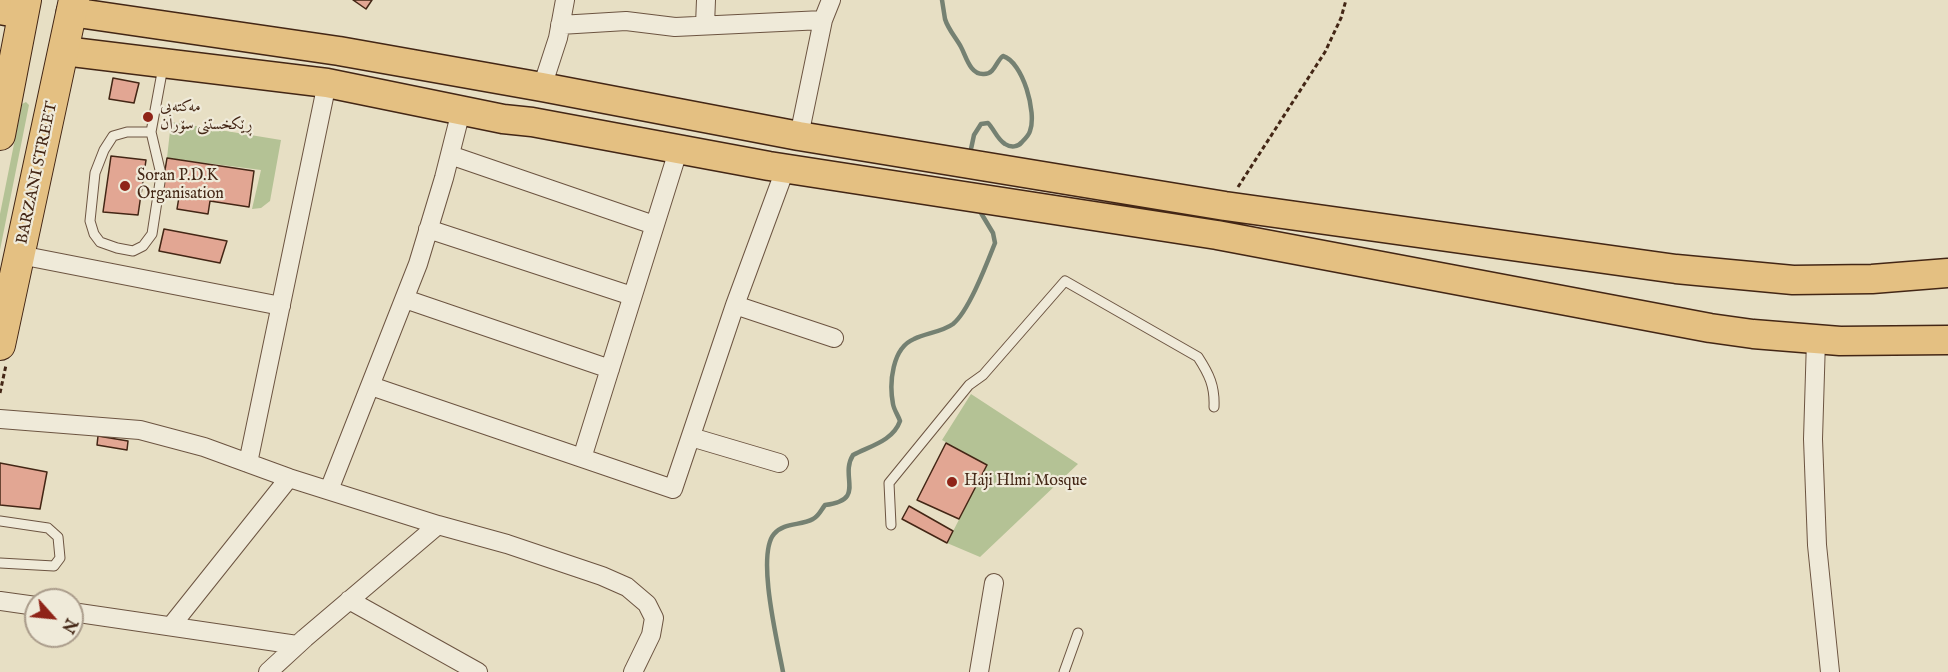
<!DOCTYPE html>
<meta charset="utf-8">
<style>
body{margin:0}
#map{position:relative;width:1948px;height:672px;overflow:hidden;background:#e7dfc4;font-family:"IM FELL English",serif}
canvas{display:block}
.north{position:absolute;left:24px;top:588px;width:60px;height:60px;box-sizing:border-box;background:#efead9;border:2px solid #aa9c8b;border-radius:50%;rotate:117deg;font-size:16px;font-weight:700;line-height:24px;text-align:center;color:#432615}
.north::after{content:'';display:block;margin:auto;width:21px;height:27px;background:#8f2418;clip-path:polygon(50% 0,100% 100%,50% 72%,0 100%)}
</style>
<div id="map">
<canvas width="1948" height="672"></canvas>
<div class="north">N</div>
</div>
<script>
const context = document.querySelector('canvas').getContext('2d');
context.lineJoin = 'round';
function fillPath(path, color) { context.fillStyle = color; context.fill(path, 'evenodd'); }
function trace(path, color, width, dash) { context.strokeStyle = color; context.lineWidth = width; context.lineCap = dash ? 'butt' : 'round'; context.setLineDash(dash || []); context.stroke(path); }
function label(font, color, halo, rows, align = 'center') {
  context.font = font + ' "IM FELL English",Amiri,serif'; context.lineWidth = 4.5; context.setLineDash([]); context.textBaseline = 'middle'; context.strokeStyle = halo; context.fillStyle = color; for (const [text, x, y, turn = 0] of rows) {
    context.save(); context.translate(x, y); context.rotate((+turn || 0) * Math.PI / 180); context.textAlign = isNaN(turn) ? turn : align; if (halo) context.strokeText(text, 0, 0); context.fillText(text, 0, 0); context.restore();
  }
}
const green = new Path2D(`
 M26,102L29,105L0,250V214L22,104Z
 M171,122L281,140L270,201L261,208L252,209L261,170L167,158Z
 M971,394L1078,464L980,557L947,543L987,465L942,440Z`);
const stream = new Path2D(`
 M942,0C943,6 944,13 945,19C948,29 956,38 961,47C966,56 970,75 984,74C995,74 996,61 1003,56C1023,62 1037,113 1030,131C1029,135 1025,139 1022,142C1018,147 1011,148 1005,144C997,139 994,129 988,123L981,124L974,135L971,149
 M783,672C778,644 756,555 774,534C784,522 801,526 813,519C819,516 821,510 825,505C867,500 839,477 853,455C870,446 893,441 900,421C898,415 894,410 893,404C889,383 892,348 914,339C926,333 942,332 953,324C969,311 987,263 995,243L993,233L978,208`);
const building = new Path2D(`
 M353,0H372L366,9Z
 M113,78L139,83L134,103L109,99Z
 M111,156L146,160L138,215L103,212Z
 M167,158L254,171L249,207L210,201L208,214L177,209L179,197L161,194Z
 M164,229L227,241L220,263L159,251Z
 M98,436L128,441L127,450L97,445Z
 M946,443L987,465L959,519L917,500Z
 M0,463L47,472L40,509L0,505Z
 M909,506L953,531L947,543L902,519Z`);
const path = new Path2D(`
 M1238,187L1325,52L1341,18L1346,0
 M0,393L6,365`);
const service = new Path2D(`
 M151,132H127L113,136L104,150L95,173L90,221L94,234L100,242L117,248L133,251L143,246L152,234L160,182V170L151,132L163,67
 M0,521L48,528L58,537L60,558L54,566L0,563
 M891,525L889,483L969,385L983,375L1065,281L1198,357C1209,374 1215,386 1214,407
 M1064,672L1078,633`);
const minor = new Path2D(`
 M560,25L626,21L675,27L823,20
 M705,25L706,0
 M542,87L558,38L565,0
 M799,136L823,20L831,0
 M450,155L654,225
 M428,229L632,296
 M20,255L281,306
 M405,299L610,369
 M735,305L834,338
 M1816,340L1813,439L1817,545L1830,672
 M371,386L673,489L735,305L786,167
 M0,419L140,430L204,447L289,478L438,525L507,544L602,576L627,587L647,604L654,618L651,635L633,672
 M691,437L779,463
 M582,458L678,151
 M248,463L327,83
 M329,490L418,264L444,178L461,111
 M349,600L478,672
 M0,601L36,606
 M72,612L297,645
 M171,626L289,478
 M268,672L305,638L438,525
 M979,672L994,583`);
const primary = new Path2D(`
 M0,10L23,14
 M71,12L339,51L542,87L799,136L1225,206L1676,269L1793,280L1872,279L1948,273
 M64,51L327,83L503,119L532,122L769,166L1217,235L1710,328L1753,334L1840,341L1948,340`);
const trunk = new Path2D(`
 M0,135L26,0
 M0,345L74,0`);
const markers = [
 [148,117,6,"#8f2418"],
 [125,186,6,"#8f2418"],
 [952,482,6,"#8f2418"]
];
const poiNames = [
 ["مەکتەبی",160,108],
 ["ڕێکخستنی سۆران",160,126],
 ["Soran P.D.K",137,177],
 ["Organisation",137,195],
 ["Haji Hlmi Mosque",964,482]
];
const streetNames = [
 ["BARZANI STREET",38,173,-78]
];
fillPath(green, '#b4c295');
trace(stream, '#758172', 4.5);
fillPath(building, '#e2a693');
trace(building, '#432615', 1.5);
trace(service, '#6c5441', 11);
trace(minor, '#6c5441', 20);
trace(primary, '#432615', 31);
trace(trunk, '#432615', 32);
trace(path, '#432615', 3, [4.5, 3]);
trace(service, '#efead9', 9);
trace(minor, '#efead9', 18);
trace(primary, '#e4c082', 28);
trace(trunk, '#e4c082', 30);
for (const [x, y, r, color] of markers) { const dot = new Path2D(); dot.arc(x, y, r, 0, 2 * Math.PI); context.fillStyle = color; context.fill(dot); trace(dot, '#efead9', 2); }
label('16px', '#432615', '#efead9', poiNames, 'left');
label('16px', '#432615', '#efead9', streetNames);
</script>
